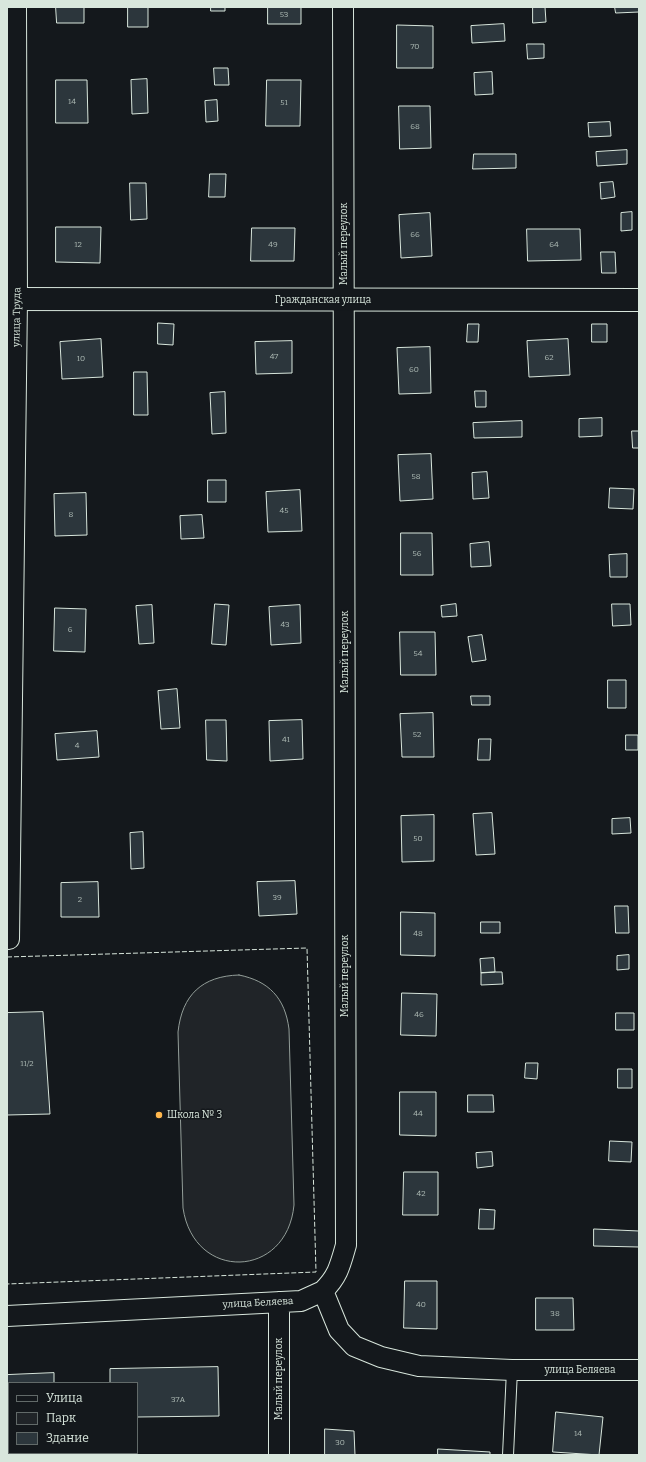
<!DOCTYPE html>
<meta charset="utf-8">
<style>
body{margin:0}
#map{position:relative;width:646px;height:1462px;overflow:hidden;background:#14181c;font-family:Bitter,serif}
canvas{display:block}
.frame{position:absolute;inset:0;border:8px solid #d8e6dc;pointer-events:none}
.legend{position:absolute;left:8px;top:1382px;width:130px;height:72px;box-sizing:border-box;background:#14181c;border:1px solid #626a69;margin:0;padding:5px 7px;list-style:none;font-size:12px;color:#d8e6dc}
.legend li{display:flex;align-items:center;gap:8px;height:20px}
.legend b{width:20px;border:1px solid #626a69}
</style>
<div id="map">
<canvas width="646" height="1462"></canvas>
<div class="frame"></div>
<ul class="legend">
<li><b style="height:5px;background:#14181c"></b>Улица</li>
<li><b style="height:11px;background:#202428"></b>Парк</li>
<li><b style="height:11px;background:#2c363c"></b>Здание</li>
</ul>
</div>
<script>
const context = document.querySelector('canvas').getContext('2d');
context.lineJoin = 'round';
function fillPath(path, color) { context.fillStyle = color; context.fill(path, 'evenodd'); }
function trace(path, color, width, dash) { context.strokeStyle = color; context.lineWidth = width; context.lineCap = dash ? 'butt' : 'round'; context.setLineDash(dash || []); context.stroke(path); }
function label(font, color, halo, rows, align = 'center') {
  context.font = font + ' Bitter,serif'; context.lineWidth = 3; context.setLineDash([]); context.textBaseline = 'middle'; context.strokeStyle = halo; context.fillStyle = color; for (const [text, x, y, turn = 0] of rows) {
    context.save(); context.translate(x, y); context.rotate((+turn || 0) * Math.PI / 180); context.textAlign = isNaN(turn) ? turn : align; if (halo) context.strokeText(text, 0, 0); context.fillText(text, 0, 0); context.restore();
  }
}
const green = new Path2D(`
 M239,975C269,981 285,998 289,1029L294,1205C287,1279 194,1282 183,1208L178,1032C182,995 202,976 239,975Z`);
const building = new Path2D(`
 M56,7H84V23H57Z
 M128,7H148V27H128Z
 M211,7H225V11H211Z
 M268,7H301V24H268Z
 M533,7H545L546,22L533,23Z
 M615,7H639V12L616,13Z
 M504,24L505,41L472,43L471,26Z
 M397,25L433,26V68H397Z
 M527,44H544V58L528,59Z
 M214,68H228L229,85H215Z
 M492,72L493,94L475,95L474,73Z
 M147,79L148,113L132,114L131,80Z
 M56,80H87L88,123H56Z
 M267,80H301L300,126H266Z
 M217,100L218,121L206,122L205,101Z
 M399,106H430L431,148L400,149Z
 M610,122L611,136L589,137L588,123Z
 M627,150V164L597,166L596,152Z
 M474,154H516V168L473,169Z
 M210,174H226L225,197H209Z
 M613,182L615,197L601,199L600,183Z
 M130,183H146L147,219L131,220Z
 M632,212V230L621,231V213Z
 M430,213L432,256L401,258L399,215Z
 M56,227H101L100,263L56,262Z
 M252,228H295L294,261H251Z
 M527,229H580L581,260L528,261Z
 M601,252H615L616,273H602Z
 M158,323L174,324L173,345L158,344Z
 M468,324H479L478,342H467Z
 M592,324H607V342H592Z
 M101,339L103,377L62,379L60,342Z
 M568,339L570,375L529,377L527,341Z
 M292,341V373L256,374L255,342Z
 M430,347L431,393L399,394L397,348Z
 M134,372H147L148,415H134Z
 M475,391H486V407H476Z
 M225,392L226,433L212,434L210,393Z
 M602,418V436L579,437V419Z
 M522,421V437L474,438L473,423Z
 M632,431H639V448H633Z
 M431,454L433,499L400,501L398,455Z
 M487,472L489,498L473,499L472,473Z
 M208,480H226V502H208Z
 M610,488L634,489L633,509L609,508Z
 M300,490L302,531L268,532L266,492Z
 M86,493L87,535L55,536L54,494Z
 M202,515L204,538L181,539L180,516Z
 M401,533H432L433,575H401Z
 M489,542L491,566L471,567L470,544Z
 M627,554V577H610L609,555Z
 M215,604L229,605L226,645L212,644Z
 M456,604L457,616L442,617L441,606Z
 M612,604H630L631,625L613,626Z
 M152,605L154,643L139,644L136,606Z
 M300,605L301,643L271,645L269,607Z
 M55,608L86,609L85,652L54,651Z
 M400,632H435L436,675H401Z
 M482,635L486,660L472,662L468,637Z
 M608,680H626V708H608Z
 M177,689L180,728L161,729L158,691Z
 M471,696H490V705H472Z
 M433,713L434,757H402L400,714Z
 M206,720H226L227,761L207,760Z
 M302,720L303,759L270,761L269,721Z
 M97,731L99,757L57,760L55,734Z
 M626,735H638V750H626Z
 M479,739H491L490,760H478Z
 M492,813L495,854L476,855L473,814Z
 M434,815V861L402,862L401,816Z
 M630,818L631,833L612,834V819Z
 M143,832L144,868L131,869L130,833Z
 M295,881L297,914L259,916L257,882Z
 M98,882L99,917H61V883Z
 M615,906H628L629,933H616Z
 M401,912L435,913V956L401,955Z
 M481,922H500V933H481Z
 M629,955V969L617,970V956Z
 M494,958L495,972L481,973L480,959Z
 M495,972H502L503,984L481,985V973Z
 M402,993L437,994L436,1036L401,1035Z
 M43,1012L50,1114L7,1115V1013Z
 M616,1013H634V1030H616Z
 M526,1063H538L537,1079L525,1078Z
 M618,1069H632V1088H618Z
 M400,1092H436V1136L400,1135Z
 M468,1095H493L494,1112H468Z
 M610,1141L632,1142L631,1162L609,1161Z
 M492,1152L493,1166L477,1168L476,1153Z
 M404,1172H438V1215H403Z
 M480,1209L495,1210L494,1229H479Z
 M594,1229L639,1231V1247L594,1246Z
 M405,1281H437V1329L404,1328Z
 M536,1298H573L574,1330H536Z
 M218,1367L219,1416L137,1417V1383H110V1369Z
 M54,1373V1383H9V1414H7V1375Z
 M556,1412L603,1417L599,1455L553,1452Z
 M325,1429L354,1431L355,1455H325Z
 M438,1449L490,1452V1455H438Z`);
const service = new Path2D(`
 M508,1455L512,1370`);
const minor = new Path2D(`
 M9,939L17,299L16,7
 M323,1291C338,1276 340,1266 346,1245L343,7
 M7,1316L301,1301L323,1291L339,1330L354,1346L381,1357L419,1366L512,1370H639
 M279,1455V1302`);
const tertiary = new Path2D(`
 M7,299L639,300`);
const fence = new Path2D(`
 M7,957L307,948L316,1272L7,1284`);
const markers = [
 [159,1115,4,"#ffb74d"]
];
const numberNames = [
 ["53",284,15],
 ["70",415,47],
 ["14",72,102],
 ["51",284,103],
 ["68",415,127],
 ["66",415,235],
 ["12",78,245],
 ["49",273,245],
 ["64",554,245],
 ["47",274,357],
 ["62",549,358],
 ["10",81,359],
 ["60",414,370],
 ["58",416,477],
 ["45",284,511],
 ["8",71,515],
 ["56",417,554],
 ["43",285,625],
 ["6",70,630],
 ["54",418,654],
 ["52",417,735],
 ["41",286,740],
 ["4",77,746],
 ["50",418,839],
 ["39",277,898],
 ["2",80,900],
 ["48",418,934],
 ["46",419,1015],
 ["11/2",27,1064],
 ["44",418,1114],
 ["42",421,1194],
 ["40",421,1305],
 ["38",555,1314],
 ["37А",178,1400],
 ["14",578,1434],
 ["30",340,1443]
];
const streetNames = [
 ["Малый переулок",344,244,-90],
 ["Гражданская улица",323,300],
 ["улица Труда",17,317,-89],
 ["Малый переулок",345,652,-90],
 ["Малый переулок",345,976,-90],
 ["улица Беляева",258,1303,-3],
 ["улица Беляева",580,1370],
 ["Малый переулок",279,1379,-90]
];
const poiNames = [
 ["Школа № 3",167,1115]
];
fillPath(green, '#202428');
trace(green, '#939e99', 1);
fillPath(building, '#2c363c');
trace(building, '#d8e6dc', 1);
trace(service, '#d8e6dc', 12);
trace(minor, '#d8e6dc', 22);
trace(tertiary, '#d8e6dc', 24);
trace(service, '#14181c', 10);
trace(minor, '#14181c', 20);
trace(tertiary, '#14181c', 22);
trace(fence, '#d8e6dc', 1, [5, 2]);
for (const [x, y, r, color] of markers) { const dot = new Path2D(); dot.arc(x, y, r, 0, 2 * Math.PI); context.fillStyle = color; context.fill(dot); trace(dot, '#14181c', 1.5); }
label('8px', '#adbab4', null, numberNames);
label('10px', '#d8e6dc', '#14181c', streetNames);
label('10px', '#d8e6dc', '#14181c', poiNames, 'left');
</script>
